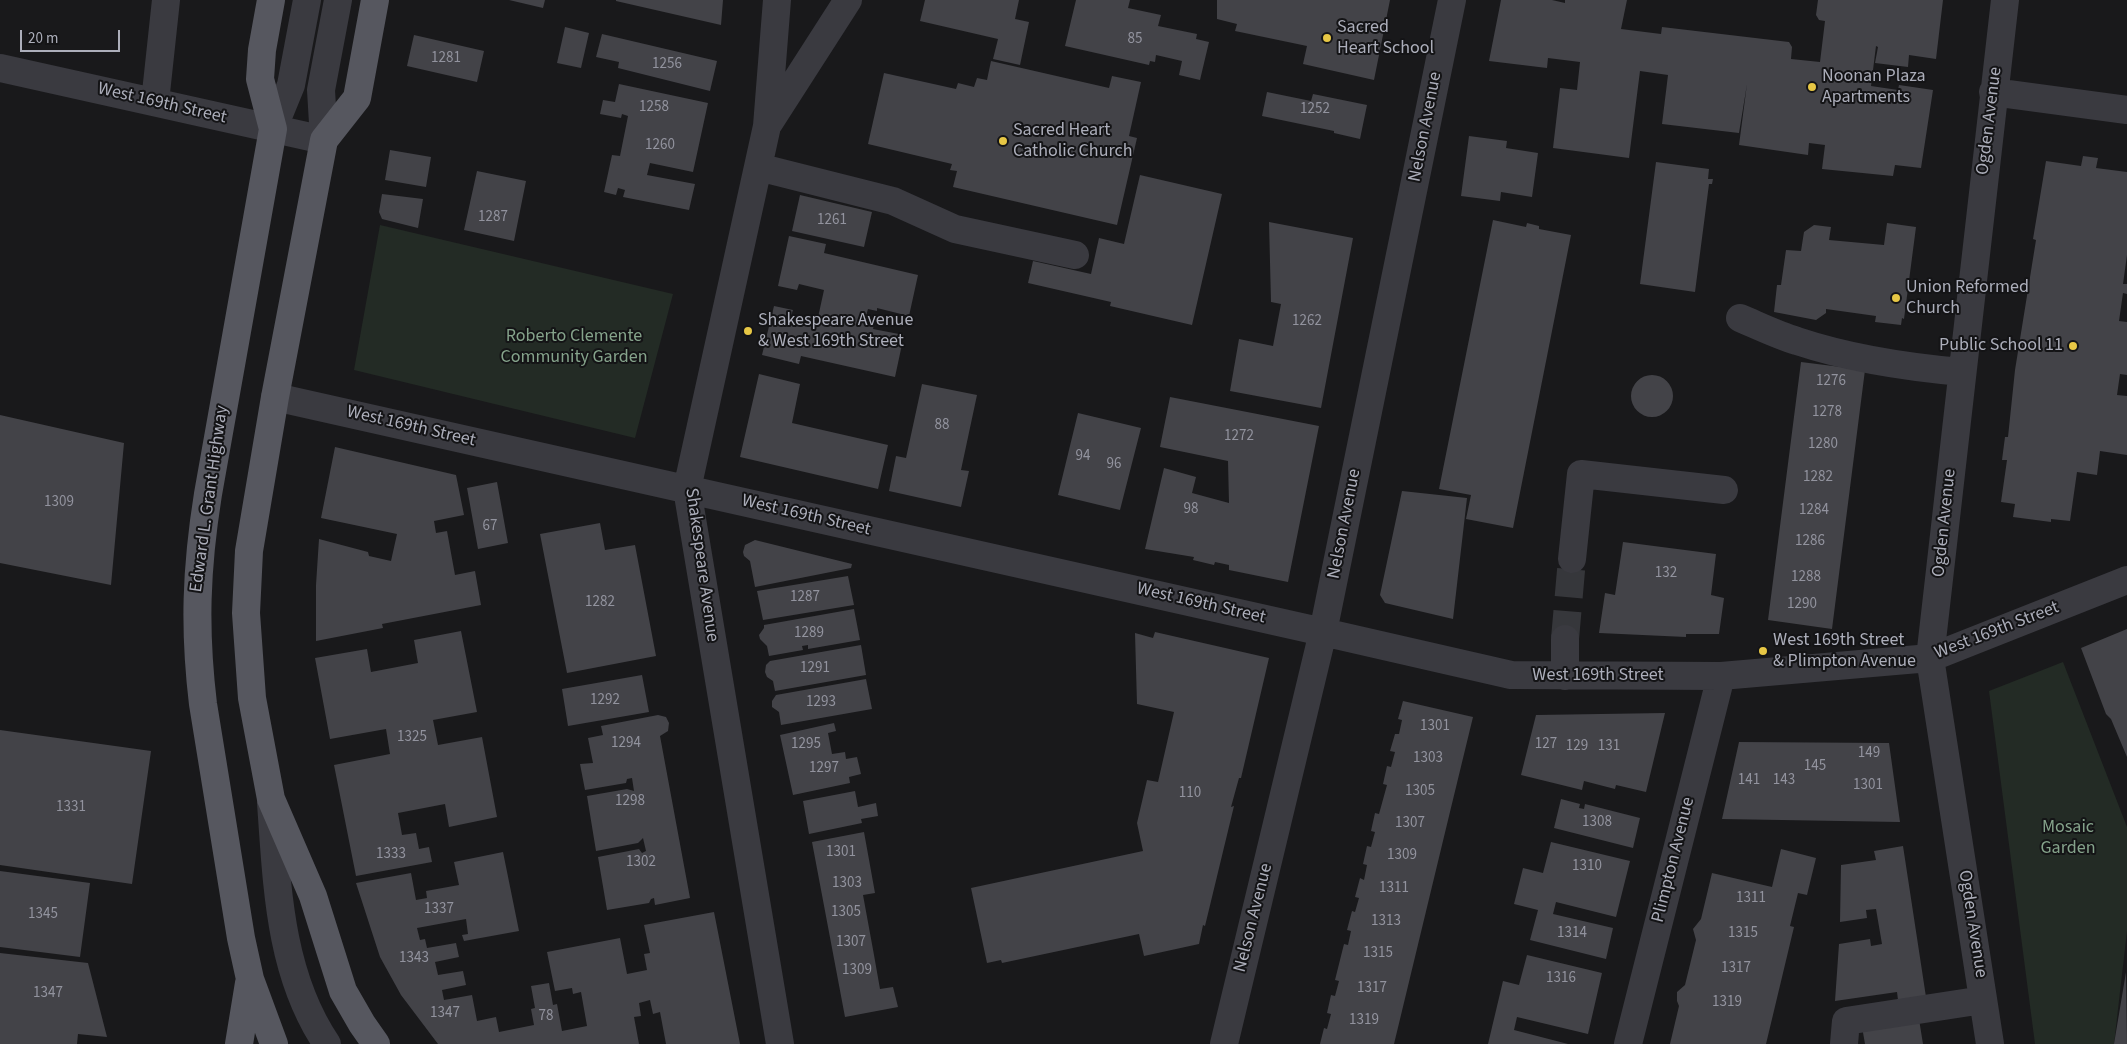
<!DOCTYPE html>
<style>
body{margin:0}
#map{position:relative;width:2127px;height:1044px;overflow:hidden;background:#19191b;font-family:"Source Sans 3",sans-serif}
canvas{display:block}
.scale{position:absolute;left:20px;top:30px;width:100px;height:22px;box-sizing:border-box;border:2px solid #acaeba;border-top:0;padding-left:6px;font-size:15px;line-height:18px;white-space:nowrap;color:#acaeba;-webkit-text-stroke:4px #141416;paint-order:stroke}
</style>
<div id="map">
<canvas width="2127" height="1044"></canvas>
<div class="scale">20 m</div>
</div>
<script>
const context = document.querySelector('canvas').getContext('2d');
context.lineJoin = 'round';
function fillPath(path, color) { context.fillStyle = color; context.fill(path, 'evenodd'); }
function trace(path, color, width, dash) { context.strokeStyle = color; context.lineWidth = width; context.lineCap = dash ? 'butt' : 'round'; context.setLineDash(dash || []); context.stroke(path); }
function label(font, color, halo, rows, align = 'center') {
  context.font = font + ' "Source Sans 3",sans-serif'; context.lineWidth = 4; context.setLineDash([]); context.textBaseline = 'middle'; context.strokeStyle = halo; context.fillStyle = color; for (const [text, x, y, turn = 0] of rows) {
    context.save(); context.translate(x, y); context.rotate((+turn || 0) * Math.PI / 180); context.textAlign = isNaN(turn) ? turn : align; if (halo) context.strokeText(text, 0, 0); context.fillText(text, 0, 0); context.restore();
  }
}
const green = new Path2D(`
 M380,225L673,294L635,438L354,370Z
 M2063,662L2127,827V931L2114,1044H2035L1989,691Z`);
const building = new Path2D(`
 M509,0H545L543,8Z
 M616,0H723L721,25L616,1Z
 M925,0H1019L1015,19L1029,22L1020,65L993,59L998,39L920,21Z
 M1076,0H1130L1128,8L1161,15L1158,26L1197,34L1196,39L1209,42L1200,80L1179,75L1182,61L1156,55L1155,62L1150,61L1149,65L1065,46Z
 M1217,0H1390L1374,80L1303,64L1307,46L1235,31L1237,24L1217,19Z
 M1501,0H1552L1565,3V0H1627L1621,29L1661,34L1662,27L1789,42L1792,47L1791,59L1820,62L1825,21L1819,20L1816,15L1818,0H1943L1936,59L1909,55L1908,67L1875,63L1878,47L1876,46L1871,86L1898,90L1899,85L1933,90L1921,168L1895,165L1893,176L1822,169L1825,145L1809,143L1808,155L1739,145L1747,84L1739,133L1662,124L1668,75L1640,71L1629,158L1553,148L1560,88L1577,90L1580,62L1548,58L1547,68L1489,61Z
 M565,27L589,33L581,68L557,63Z
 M602,34L717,61L710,91L618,68L619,62L596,57Z
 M414,35L484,51L477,82L407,66Z
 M991,61L1109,88L1112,76L1141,82L1129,136L1137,138L1117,225L953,187L957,171L950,170L952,164L868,144L884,73L956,89L958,83L974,87L977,78L987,80Z
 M619,84L708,103L693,172L650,163L647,175L695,184L689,210L623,197L625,190L618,188L616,195L604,192L612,155L620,156L628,116L622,114L621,118L600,114L603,100L615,102Z
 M1267,92L1311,101L1313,94L1367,105L1360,139L1334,133V131L1262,116Z
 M1469,136L1507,141L1506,148L1538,153L1532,197L1501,192L1500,201L1461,196Z
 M390,150L431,157L426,187L385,180Z
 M2083,156L2098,158L2096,168L2127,172V255L2123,284H2127V294L2123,293L2119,321L2127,322V375L2120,374L2117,395L2127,396V455L2100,451L2097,475L2077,472L2070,521L2051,519V522L2013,517L2015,504L2001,502L2007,460H2002L2005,437H2008L2015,370L2036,240L2033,239L2046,161L2081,166Z
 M1656,162L1709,169L1708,179H1713L1712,184H1709L1695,292L1640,284Z
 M477,171L526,181L514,241L464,230Z
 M1140,175L1222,194L1192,325L1110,306L1111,302L1028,283L1033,261L1091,274L1099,238L1124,244Z
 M382,194L423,199L418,228L382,219L379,212Z
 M800,195L872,212L864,247L792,231Z
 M1493,220L1526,227L1527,223L1539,226V229L1571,235L1513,528L1466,519L1471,495L1439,489Z
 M1269,222L1353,238L1321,408L1230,391L1239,339L1273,346L1281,304L1271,302Z
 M1887,223L1916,227L1904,319L1902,318L1901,325L1875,322L1876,316L1826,309V313L1816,320L1774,312L1777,285H1781L1786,250L1801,251L1804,232L1814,225L1831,227L1829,240L1884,245Z
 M789,236L826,244L824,253L918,275L909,316L877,308V311L868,309L864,323L874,324L873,329L904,335L895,377L801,356L799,364L762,355L774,306L793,310L791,316L817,322L824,290L799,284L797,290L778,286Z
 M1801,362L1865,370L1832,629L1768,620Z
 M759,374L800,384L792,423L888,445L878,489L740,457Z
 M1631 396a21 21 0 1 1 42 0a21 21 0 1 1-42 0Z
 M922,384L977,395L961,470L969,471L961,507L889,491L896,456L906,458Z
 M1170,397L1319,426L1288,582L1229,570V565L1215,562L1214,565L1193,560L1194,557L1145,549L1164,468L1196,477L1192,493L1229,503L1228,461L1160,447Z
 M1078,413L1141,428L1120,510L1058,495Z
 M0,415L124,443L111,585L0,563Z
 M335,447L456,475L464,515L434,521L436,533L447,531L455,575L475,571L481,605L382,624L383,628L316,641V585L319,539L368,552L369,556L391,561L397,534L321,518Z
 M497,482L508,543L478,549L467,488Z
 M1402,491L1467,498L1453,619L1385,603L1380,595Z
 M600,523L605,550L635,545L656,656L567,673L540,534Z
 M755,540L852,564L851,568L755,587L750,561L744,556L743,552L745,545Z
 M1623,542L1716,554L1711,595L1724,598L1719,634H1686V637L1599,633L1605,593L1615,595Z
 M848,576L854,605L763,620L757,591Z
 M854,609L860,640L808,649V645L802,646L803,650L769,656L767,646L760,639L759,635L764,628V625Z
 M2127,629V757L2111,719L2106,714L2081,648Z
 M461,631L477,712L433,720L438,745L482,737L497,817L449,827L445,804L398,813L402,835L416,833L419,849L429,847L432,862L356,876L334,765L390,754L386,729L330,739L315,658L367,649L371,672L418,663L414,640Z
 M1155,632L1269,658L1241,778H1239L1231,807L1234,806L1205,926L1203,925L1199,944L1144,956L1139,934L1002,963L1001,960L987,963L971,888L1143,851L1137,823L1147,780L1158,782L1174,712L1137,704L1135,633L1153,638Z
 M861,645L866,675L775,691L773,681L767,677L765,672L766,665L770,661Z
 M642,675L649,712L568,726L562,689Z
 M866,679L872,709L781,725L779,712L772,707V701L776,695Z
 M1403,701L1473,717L1449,816L1394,1044H1320L1324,1028L1327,1029L1331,1014L1327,1013L1331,995L1335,996L1339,981L1335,980L1344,944L1348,945L1351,931L1347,930L1352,911L1355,912L1359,898L1355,897L1360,878L1364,880L1367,865L1363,864L1367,846L1371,847L1375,832L1371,831L1375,813L1379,814L1387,785L1383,784L1387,766L1391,767L1395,752L1390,751L1395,734H1399L1402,720L1398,719Z
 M1665,713L1646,792L1616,785L1615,789L1584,781L1582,790L1521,775L1536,715Z
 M658,715L666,717L669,723L668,731L660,736L690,898L655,905L654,898L651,899L649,903L607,910L598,857L639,849L642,853L646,851L643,838L638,843L596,851L587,796L627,789L634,791L632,778L627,779L626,783L585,790L580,764L593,763L588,738L603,735L601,726Z
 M834,723L836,731L828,733L832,754L845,752L846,759L857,757L861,774L849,777L850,783L793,795L780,735Z
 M0,730L151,751L132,884L0,865Z
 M1739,742L1889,743L1900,822L1722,819Z
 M855,791L858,807L876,803L878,816L861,819L862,823L809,834L803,801Z
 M1561,799L1580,804L1579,808L1584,809L1585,804L1640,818L1633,848L1554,828Z
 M864,832L875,893L863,895L874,955L880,989L893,987L898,1007L845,1017L812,842Z
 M1551,842L1630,861L1616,917L1556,902L1553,914L1613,928L1606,959L1530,940L1538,910L1514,904L1523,868L1543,873Z
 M1903,846L1926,997L1898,1000L1897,992L1835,1001L1839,944L1870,939L1871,946L1882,944L1876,909L1866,910L1867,918L1840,922L1841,865L1876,860L1874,851Z
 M1781,849L1816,858L1807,895L1798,893L1790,926L1794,927L1766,1044H1670L1679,1006L1677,1001V992L1685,985L1696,940L1693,929L1701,919L1712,873L1772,887Z
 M503,852L519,931L464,941L462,935L468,934L466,919L417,928L420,940L425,939L427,948L456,943L459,957L435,962L438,975L463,971L466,985L442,990L444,1000L472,995L477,1021L496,1017L499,1032L534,1025L531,1009L535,1008L531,986L549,983L553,1005L557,1004L562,1031L587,1026L581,992L573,994L572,988L555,991L547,952L620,938L627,974L647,970L644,954L650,953L644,925L714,912L740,1044H666L660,1012L653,1014L650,1000L639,1003L641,1016L634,1017L639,1044H438L401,995L380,957L356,883L411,873L416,900L427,898L426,891L459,885L454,862Z
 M0,871L90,883L80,957L0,947Z
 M0,953L88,963L107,1037L78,1034L77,1044H0Z
 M1527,955L1602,973L1588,1034L1517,1017L1514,1030L1568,1044H1488L1503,981L1519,985Z
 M2126,972L2127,1044H2114Z
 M1918,1013L1923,1044H1865L1861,1021Z`);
const minorTunnel = new Path2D(`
 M1565,639L1572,559`);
const minor = new Path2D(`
 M777,0L767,126L687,489L780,1044
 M0,68L324,140L321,90L338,0
 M1993,92L2127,110
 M155,102L166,0
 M769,123L848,0
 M273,129L291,85L307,0
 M758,167L893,201L955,229L1075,255
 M1740,318C1759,326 1777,335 1797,341C1851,359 1905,367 1962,372
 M275,397L1323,632L1511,675L1721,676L1930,658L2127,580
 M1572,559L1581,474L1724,490
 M1565,676V639
 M271,803C277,885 279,973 327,1044
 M1224,1044L1323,632L1452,0
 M1628,1044L1721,676
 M1844,1044L1846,1021L1983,1000
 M1990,1044L1930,658L2005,0`);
const major = new Path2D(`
 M271,0L262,50L260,79L273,129L208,494C196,569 194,629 203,704L241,938L250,979L274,1044
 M375,0L357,98L324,140L275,397L249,551L246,613L252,698L271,799L313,896L343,991L362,1024L376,1044
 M239,1044L249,983`);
const markers = [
 [1327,38,5,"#e7c745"],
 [1812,87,5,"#e7c745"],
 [1003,141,5,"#e7c745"],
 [1896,298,5,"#e7c745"],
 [748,331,5,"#e7c745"],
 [2073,346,5,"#e7c745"],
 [1763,651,5,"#e7c745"]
];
const numberNames = [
 ["85",1135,40],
 ["1281",446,59],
 ["1256",667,65],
 ["1258",654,108],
 ["1252",1315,110],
 ["1260",660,146],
 ["1287",493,218],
 ["1261",832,221],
 ["1262",1307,322],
 ["1276",1831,382],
 ["1278",1827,413],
 ["88",942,426],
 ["1272",1239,437],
 ["1280",1823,445],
 ["94",1083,457],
 ["96",1114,465],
 ["1282",1818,478],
 ["1309",59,503],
 ["98",1191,510],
 ["1284",1814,511],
 ["67",490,527],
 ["1286",1810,542],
 ["132",1666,574],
 ["1288",1806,578],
 ["1287",805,598],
 ["1282",600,603],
 ["1290",1802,605],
 ["1289",809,634],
 ["1291",815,669],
 ["1292",605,701],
 ["1293",821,703],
 ["1301",1435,727],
 ["1325",412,738],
 ["1294",626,744],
 ["1295",806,745],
 ["127",1546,745],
 ["129",1577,747],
 ["131",1609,747],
 ["149",1869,754],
 ["1303",1428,759],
 ["145",1815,767],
 ["1297",824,769],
 ["141",1749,781],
 ["143",1784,781],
 ["1301",1868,786],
 ["1305",1420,792],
 ["110",1190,794],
 ["1298",630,802],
 ["1331",71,808],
 ["1308",1597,823],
 ["1307",1410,824],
 ["1301",841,853],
 ["1333",391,855],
 ["1309",1402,856],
 ["1302",641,863],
 ["1310",1587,867],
 ["1303",847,884],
 ["1311",1394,889],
 ["1311",1751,899],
 ["1337",439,910],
 ["1305",846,913],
 ["1345",43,915],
 ["1313",1386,922],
 ["1314",1572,934],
 ["1315",1743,934],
 ["1307",851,943],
 ["1315",1378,954],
 ["1343",414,959],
 ["1317",1736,969],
 ["1309",857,971],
 ["1316",1561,979],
 ["1317",1372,989],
 ["1347",48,994],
 ["1319",1727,1003],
 ["1347",445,1014],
 ["78",546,1017],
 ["1319",1364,1021]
];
const poiNames = [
 ["Sacred",1337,28],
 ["Heart School",1337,49],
 ["Noonan Plaza",1822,77],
 ["Apartments",1822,98],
 ["Sacred Heart",1013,131],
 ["Catholic Church",1013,152],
 ["Union Reformed",1906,288],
 ["Church",1906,309],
 ["Shakespeare Avenue",758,321],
 ["& West 169th Street",758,342],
 ["Public School 11",2063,346,"right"],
 ["West 169th Street",1773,641],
 ["& Plimpton Avenue",1773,662]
];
const streetNames = [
 ["West 169th Street",162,104,13],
 ["Ogden Avenue",1990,121,-83],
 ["Nelson Avenue",1426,127,-79],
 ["West 169th Street",411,427,13],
 ["Edward L. Grant Highway",210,499,-82],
 ["West 169th Street",806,516,13],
 ["Ogden Avenue",1945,523,-84],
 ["Nelson Avenue",1345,524,-79],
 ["Shakespeare Avenue",701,565,82],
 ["West 169th Street",1201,604,13],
 ["West 169th Street",1997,631,-21],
 ["West 169th Street",1598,676],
 ["Plimpton Avenue",1674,860,-76],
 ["Nelson Avenue",1254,918,-76],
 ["Ogden Avenue",1972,924,81]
];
const parkNames = [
 ["Roberto Clemente",574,337],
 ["Community Garden",574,358],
 ["Mosaic",2068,828],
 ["Garden",2068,849]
];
fillPath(green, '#232b25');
fillPath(building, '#434348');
trace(minorTunnel, '#36373b', 28, [28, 14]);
trace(minor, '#3a3a40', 28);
trace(major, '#56575f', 28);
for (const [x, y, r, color] of markers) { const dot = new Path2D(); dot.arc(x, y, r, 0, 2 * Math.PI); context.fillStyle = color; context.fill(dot); trace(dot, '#141416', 2); }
label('15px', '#92939e', null, numberNames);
label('18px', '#acaeba', '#141416', poiNames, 'left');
label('18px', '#acaeba', '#141416', streetNames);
label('18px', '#85a38b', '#141416', parkNames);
</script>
